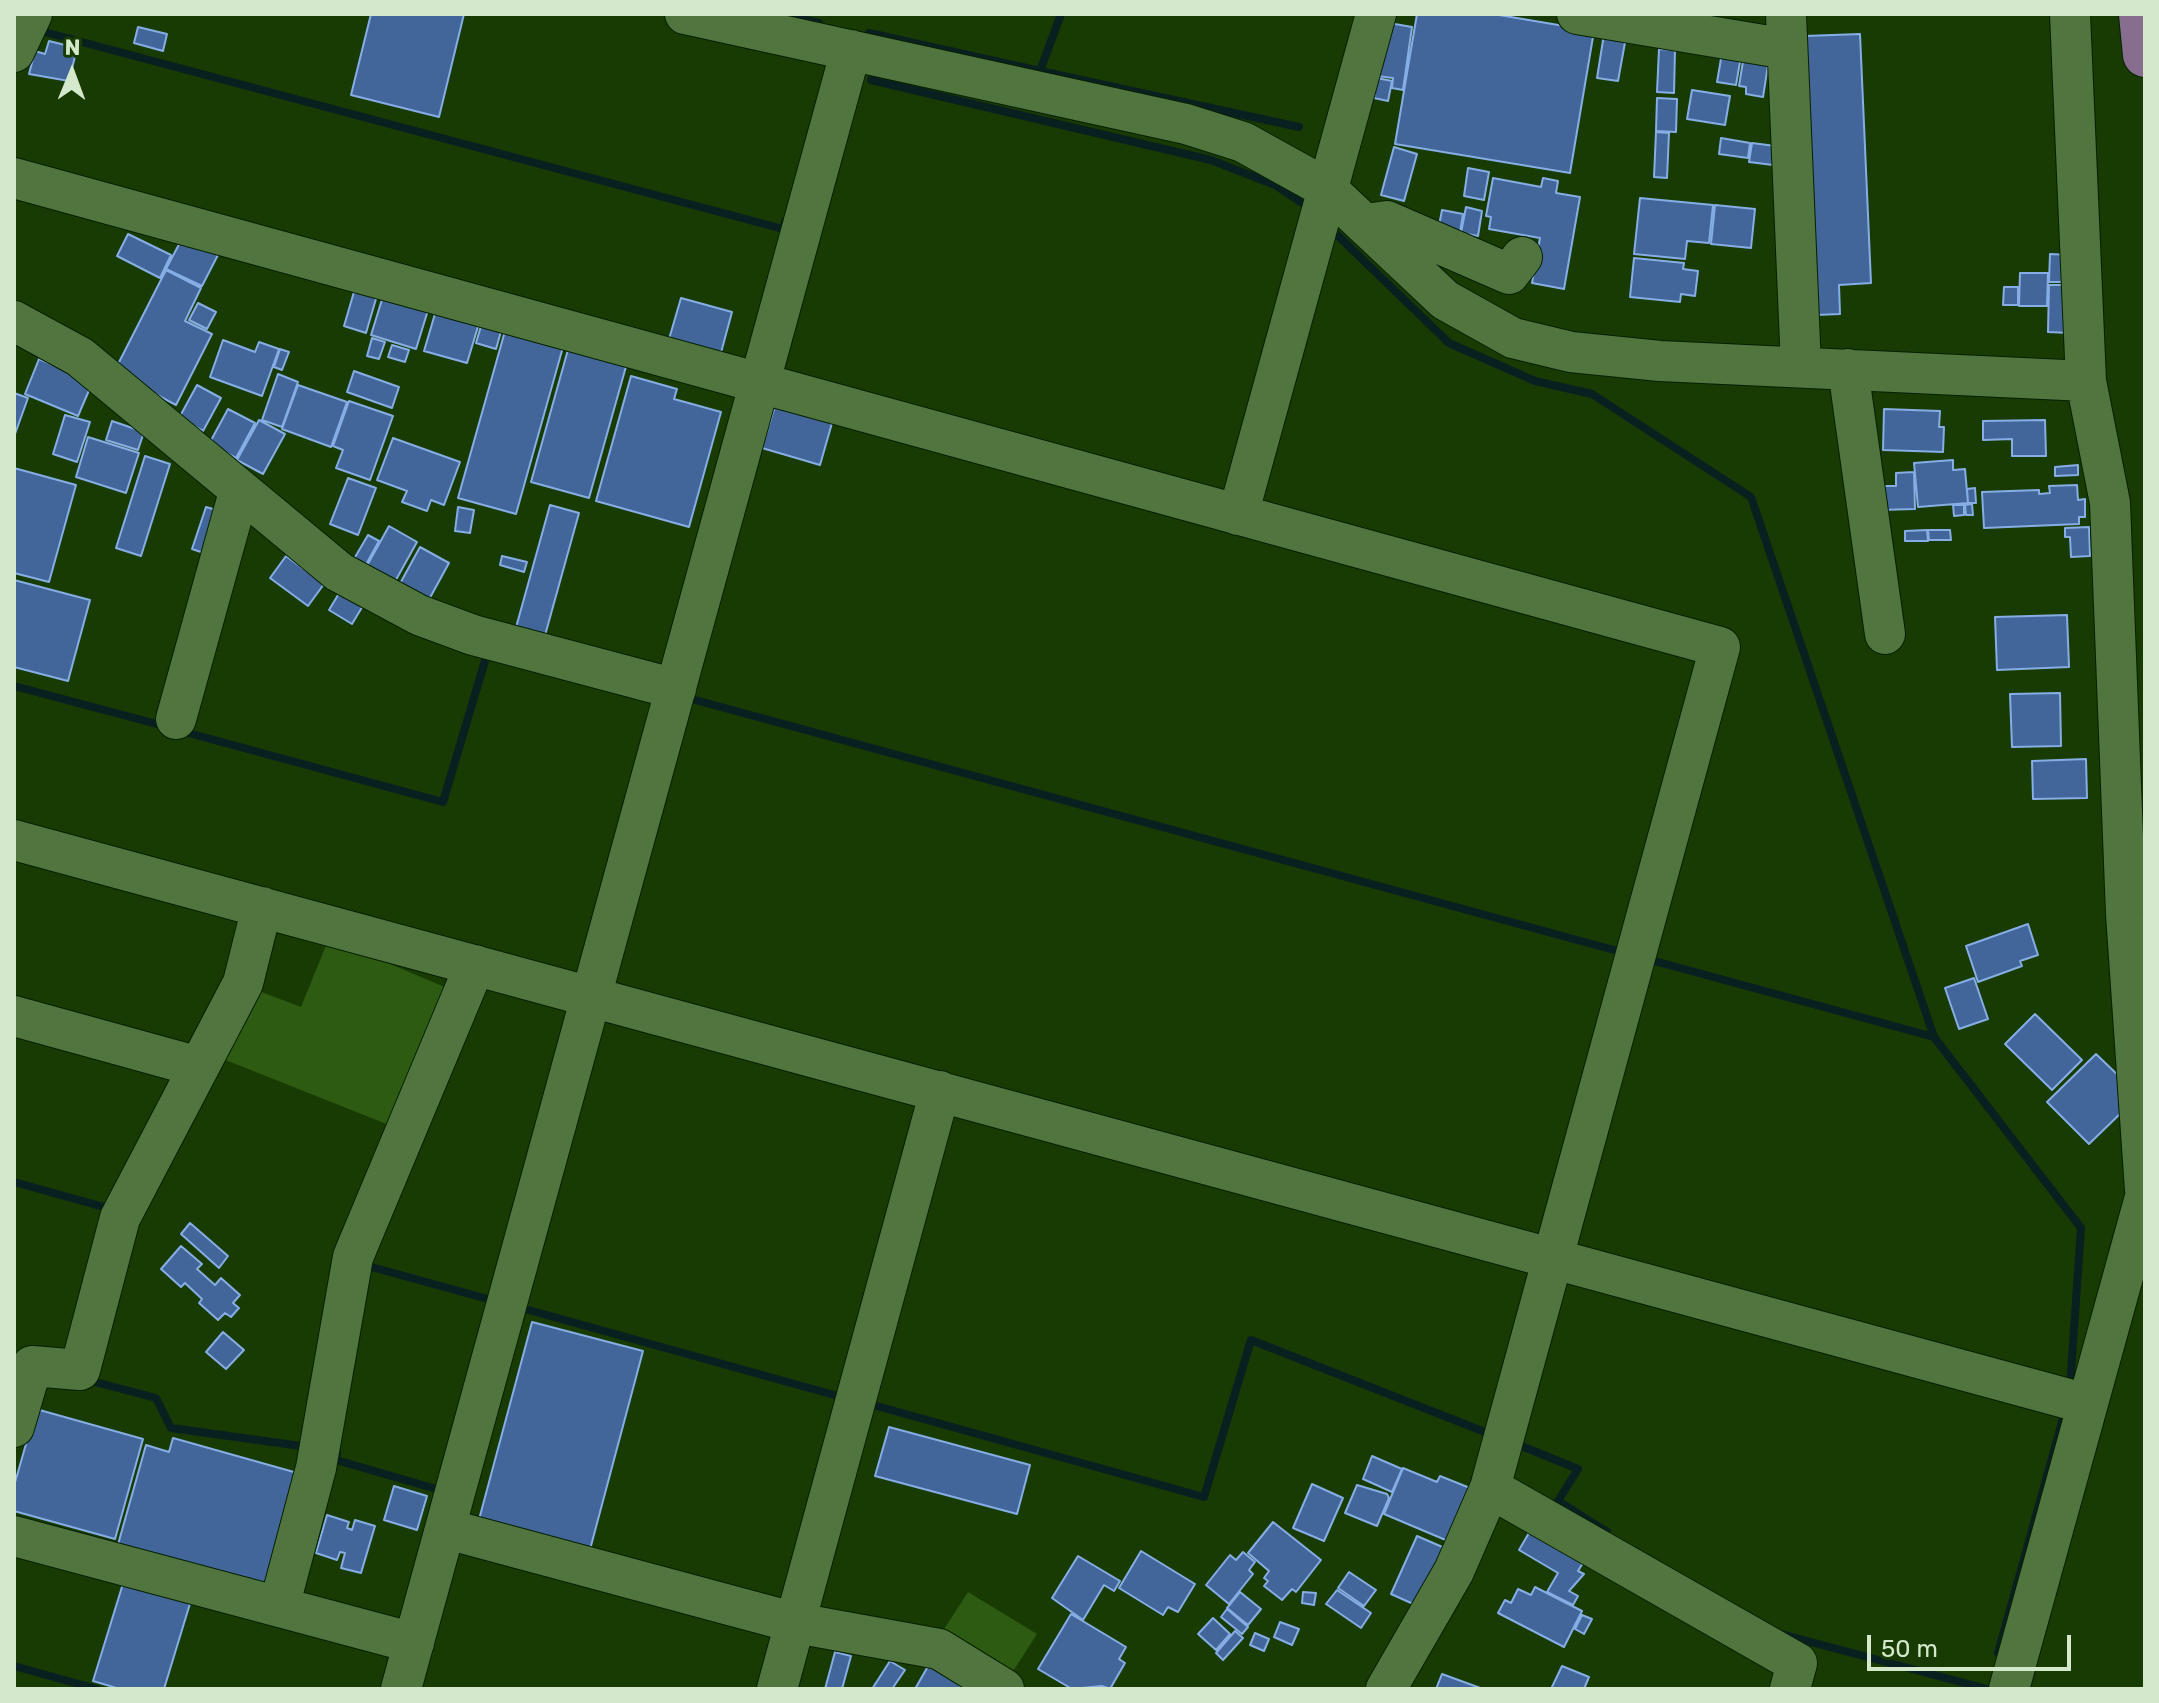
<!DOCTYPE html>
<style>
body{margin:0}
#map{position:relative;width:2159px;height:1703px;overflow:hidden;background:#183b03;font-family:Rubik,sans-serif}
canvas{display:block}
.frame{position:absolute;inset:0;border:16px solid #d4e9cb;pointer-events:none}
.north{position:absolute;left:32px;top:32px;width:80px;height:80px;-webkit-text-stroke:6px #183b03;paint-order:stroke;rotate:1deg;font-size:22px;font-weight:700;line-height:32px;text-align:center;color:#d4e9cb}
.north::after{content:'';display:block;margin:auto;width:28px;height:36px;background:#d4e9cb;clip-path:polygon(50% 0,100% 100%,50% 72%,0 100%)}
.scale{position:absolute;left:1867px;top:1635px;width:204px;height:36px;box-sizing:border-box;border:4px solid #d4e9cb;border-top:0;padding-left:10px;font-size:24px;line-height:28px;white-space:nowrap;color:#d4e9cb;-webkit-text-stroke:6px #183b03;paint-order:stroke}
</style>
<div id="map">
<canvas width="2159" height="1703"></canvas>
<div class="frame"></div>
<div class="north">N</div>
<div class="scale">50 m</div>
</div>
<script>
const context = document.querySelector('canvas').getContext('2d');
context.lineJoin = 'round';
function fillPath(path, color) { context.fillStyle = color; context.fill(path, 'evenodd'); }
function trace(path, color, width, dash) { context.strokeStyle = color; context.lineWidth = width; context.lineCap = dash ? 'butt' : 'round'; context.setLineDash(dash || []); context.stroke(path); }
const green = new Path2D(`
 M329,938L454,991L399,1129L213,1055L251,988L301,1007Z
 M968,1592L1037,1634L1010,1676L941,1634Z`);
const stream = new Path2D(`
 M780,14L819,23
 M37,30L783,229L785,222
 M869,33L1040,71L1061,14
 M1040,71L1299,127
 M871,80L1211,160L1275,185L1308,207
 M1330,228L1449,343L1535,381L1592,394L1751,497L1934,1037L2081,1228L2070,1387
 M14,686L168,727
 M688,698L1625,953
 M181,731L443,802L487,654L491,655
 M1647,959L1934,1037
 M14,1182L111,1209
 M368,1266L495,1301
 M518,1307L845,1398
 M92,1376L95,1382L156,1398L171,1428L308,1447
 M866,1403L1204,1497L1251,1340L1495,1436
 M1514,1443L1578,1469L1558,1501L1607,1532
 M337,1452L336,1460L440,1490L438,1496
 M1781,1634L1987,1689
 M1998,1653L2065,1411
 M14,1666L97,1689`);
const building = new Path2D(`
 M371,14H464L439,117L351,95Z
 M1417,14H1493L1594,31L1570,173L1395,144Z
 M1389,23L1412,27L1403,90L1392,88L1393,78L1377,76Z
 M138,27L167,34L163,51L134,43Z
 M1604,34L1626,37L1618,81L1597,78Z
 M1860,34L1871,283L1839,285L1840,314L1816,315L1805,36Z
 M49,41L77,48L69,81L29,74L35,51L45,54Z
 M1659,49L1675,50L1674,93L1657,92Z
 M1722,53L1741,56L1736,85L1717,82Z
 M1744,55L1769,59L1763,97L1746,94V87L1739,86Z
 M1377,78L1392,81L1388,101L1374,98Z
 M1692,90L1730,96L1725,125L1687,119Z
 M1657,98L1677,99L1676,132L1656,131Z
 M1656,132L1669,133L1667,178L1654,177Z
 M1721,138L1750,143L1748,158L1719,154Z
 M1752,143L1783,147L1781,166L1749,162Z
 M1394,147L1417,154L1404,201L1381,195Z
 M1468,168L1489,172L1484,200L1464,196Z
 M1493,178L1541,187L1543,178L1558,181L1556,193L1580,197L1564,289L1532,283L1540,238L1489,229L1491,217L1486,216Z
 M1640,198L1713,205L1709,243L1687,241L1685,259L1634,254Z
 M1715,205L1755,209L1751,248L1711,244Z
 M1466,207L1482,211L1478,236L1461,233Z
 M1442,210L1463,214L1459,239L1437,236Z
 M185,233L220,251L202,286L166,269Z
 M128,234L171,255L160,278L117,256Z
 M2050,254L2070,255L2069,282H2049Z
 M1634,258L1684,263L1683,269L1698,271L1695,296L1681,294L1680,302L1630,297Z
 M166,270L201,288L185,321L212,334L176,405L114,372Z
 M2020,273H2048L2047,306H2019Z
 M356,285L378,292L366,333L344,326Z
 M2049,285H2071L2070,333L2048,332Z
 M2004,287H2018V305H2003Z
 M384,293L429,307L416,349L371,335Z
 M681,298L732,312L719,360L667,346Z
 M198,303L216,312L207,329L189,320Z
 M437,307L480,320L467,363L424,351Z
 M484,316L504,321L496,349L476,343Z
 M505,331L563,347L516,514L458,498Z
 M372,338L385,342L379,359L367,356Z
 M223,340L255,352L259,342L279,349L262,396L210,377Z
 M392,345L409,350L405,362L388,357Z
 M569,346L627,363L589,498L531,482Z
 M280,349L289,352L282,370L274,367Z
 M39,359L93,381L78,416L25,394Z
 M354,371L399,387L392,408L347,392Z
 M278,374L298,382L282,427L262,420Z
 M631,376L677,389L674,399L721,412L689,527L596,501Z
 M197,385L221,398L203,431L179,418Z
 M298,385L347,402L331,447L282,429Z
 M14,393L28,398L15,434H14Z
 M349,401L393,416L370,480L336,468L343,450L333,446Z
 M775,406L832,423L820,465L762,448Z
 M228,409L255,423L236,458L209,444Z
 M1884,409L1940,411L1939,427H1944L1943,452L1883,450Z
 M65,415L90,422L77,462L53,454Z
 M259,420L285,434L263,474L237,460Z
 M2045,420L2046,456H2012V439L1983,440V421Z
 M112,421L144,432L138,450L106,440Z
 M88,437L139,453L126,493L76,477Z
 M393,438L460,462L444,505L431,500L427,511L402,502L407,491L377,480Z
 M145,456L170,464L141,556L116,548Z
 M1953,460V470L1965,469L1968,503L1918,507L1914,463Z
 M2078,465V475L2055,476V467Z
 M14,468L76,485L49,582L14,573Z
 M1914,472L1915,509L1879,510L1878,486H1896V473Z
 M348,478L376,488L358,535L330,524Z
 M2077,485L2078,500L2085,499V517H2079V524L1984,528L1982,492L2039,490V494L2050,493L2049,486Z
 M1975,488L1976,503H1968L1967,489Z
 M1972,504L1973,515H1966L1965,505Z
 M550,505L579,513L544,639L515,631Z
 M1953,505H1964V515L1954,516Z
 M206,507L227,513L213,556L192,549Z
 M458,507L474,510L470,533L455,531Z
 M389,526L417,542L392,587L364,571Z
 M2089,527L2090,556L2071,557L2070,537H2065V528Z
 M1927,530L1928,541H1905V531Z
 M1928,530H1950L1951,540H1929Z
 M368,535L379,541L363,570L351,564Z
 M420,547L449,563L426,605L397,589Z
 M286,556L324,584L308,606L270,578Z
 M502,556L527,562L524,572L500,565Z
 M14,580L90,600L68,681L14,667Z
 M341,590L364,604L352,624L329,610Z
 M2067,615L2069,667L1997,670L1995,617Z
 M2060,693L2061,746L2012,747L2010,694Z
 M2086,759L2087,798L2033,799L2032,761Z
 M2028,924L2038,955L2020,961L2022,966L1978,982L1966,946Z
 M1974,978L1988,1019L1959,1029L1945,988Z
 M2035,1014L2082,1060L2052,1090L2005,1044Z
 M2096,1054L2124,1081L2123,1111L2089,1144L2047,1102Z
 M190,1223L228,1256L219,1268L181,1234Z
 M181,1246L202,1264L197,1269L215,1285L221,1278L240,1295L233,1303L239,1308L231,1317L225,1313L218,1320L199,1303L202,1299L185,1283L181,1287L161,1269Z
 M532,1322L643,1351L588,1557L477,1527Z
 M223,1332L244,1350L226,1369L206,1352Z
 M36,1409L143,1439L115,1539L14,1511V1486Z
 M889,1427L1030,1465L1017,1514L875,1476Z
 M173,1438L301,1474L268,1590L117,1548L146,1445L169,1452Z
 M1372,1456L1402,1469L1392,1492L1363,1479Z
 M1403,1468L1437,1482L1440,1476L1470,1488L1448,1541L1384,1514Z
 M1312,1484L1343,1498L1324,1541L1293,1528Z
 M1357,1485L1387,1494L1389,1498L1377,1526L1345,1513Z
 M394,1486L427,1496L417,1530L384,1520Z
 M327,1515L349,1522L347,1528L352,1530L355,1520L375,1526L361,1573L341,1568L345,1553L340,1552L337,1560L316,1553Z
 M1273,1522L1321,1560L1296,1592L1292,1589L1282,1600L1264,1586L1268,1581L1264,1578L1269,1571L1248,1553Z
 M1533,1526L1586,1558L1578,1571L1584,1574L1569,1591L1578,1596L1573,1605L1547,1592L1558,1573L1519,1550Z
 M1417,1536L1447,1549L1420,1607L1391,1594Z
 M1141,1551L1195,1584L1178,1612L1168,1607L1163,1615L1119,1588Z
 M1243,1552L1255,1562L1249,1570L1253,1574L1229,1604L1206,1585L1230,1555L1236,1560Z
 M1078,1556L1120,1581L1114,1591L1104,1585L1083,1620L1052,1598Z
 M1349,1572L1376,1590L1364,1606L1338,1588Z
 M125,1577L192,1597L164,1689H120L93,1681Z
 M1535,1587L1582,1611L1564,1647L1498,1613L1505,1600L1511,1603L1518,1589L1531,1595Z
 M1337,1590L1371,1613L1361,1628L1326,1604Z
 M1240,1592L1261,1609L1248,1625L1227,1608Z
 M1303,1592L1316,1593L1314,1605L1302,1603Z
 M1227,1609L1248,1627L1242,1634L1221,1617Z
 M1071,1614L1126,1647L1119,1659L1125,1663L1110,1689L1102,1686L1072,1689L1038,1669Z
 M1582,1615L1592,1619L1584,1634L1575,1629Z
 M1213,1618L1230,1634L1216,1650L1198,1634Z
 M1280,1622L1299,1629L1292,1645L1274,1637Z
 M1235,1631L1243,1638L1223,1660L1216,1653Z
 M1255,1633L1269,1639L1264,1651L1250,1645Z
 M835,1652L851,1656L842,1689H825Z
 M890,1661L905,1670L892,1689H872Z
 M931,1661L964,1680L959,1689H915Z
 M1562,1666L1589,1677L1584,1689H1551Z
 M1442,1674L1483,1689H1436Z`);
const minor = new Path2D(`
 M685,14L1186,124L1243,142L1326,188L1445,300L1513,338L1571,352L1660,361L2086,381
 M1577,14L1787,49
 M1786,14L1801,367
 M2070,14L2086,381L2110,503L2126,914L2145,1190
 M14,52L32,14
 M14,178L1720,647L1490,1488L1454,1571L1386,1689
 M1366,224L1387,221L1509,274L1522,257
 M14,321L80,357L339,572L419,615L473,635L676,689
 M1848,369L1885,634
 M1238,515L1376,14
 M176,719L239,492
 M14,840L2087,1404
 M14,1016L199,1067
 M14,1427L32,1366L80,1370L120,1218L243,983L262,907
 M1490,1488L1797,1663L1790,1689
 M447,1529L796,1623L939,1649L1004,1689
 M14,1536L414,1643
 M279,1607L316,1468L353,1257L475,965
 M401,1689L851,50
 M777,1689L940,1091
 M2009,1689L2145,1197`);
const major = new Path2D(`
 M2141,14L2145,55`);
fillPath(green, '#2c5b11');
trace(stream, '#092020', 8);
fillPath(building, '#426699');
trace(building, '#86aee5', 2);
trace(minor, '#062000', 42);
trace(major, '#062000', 46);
trace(minor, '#50753f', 40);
trace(major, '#876e8f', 44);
</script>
